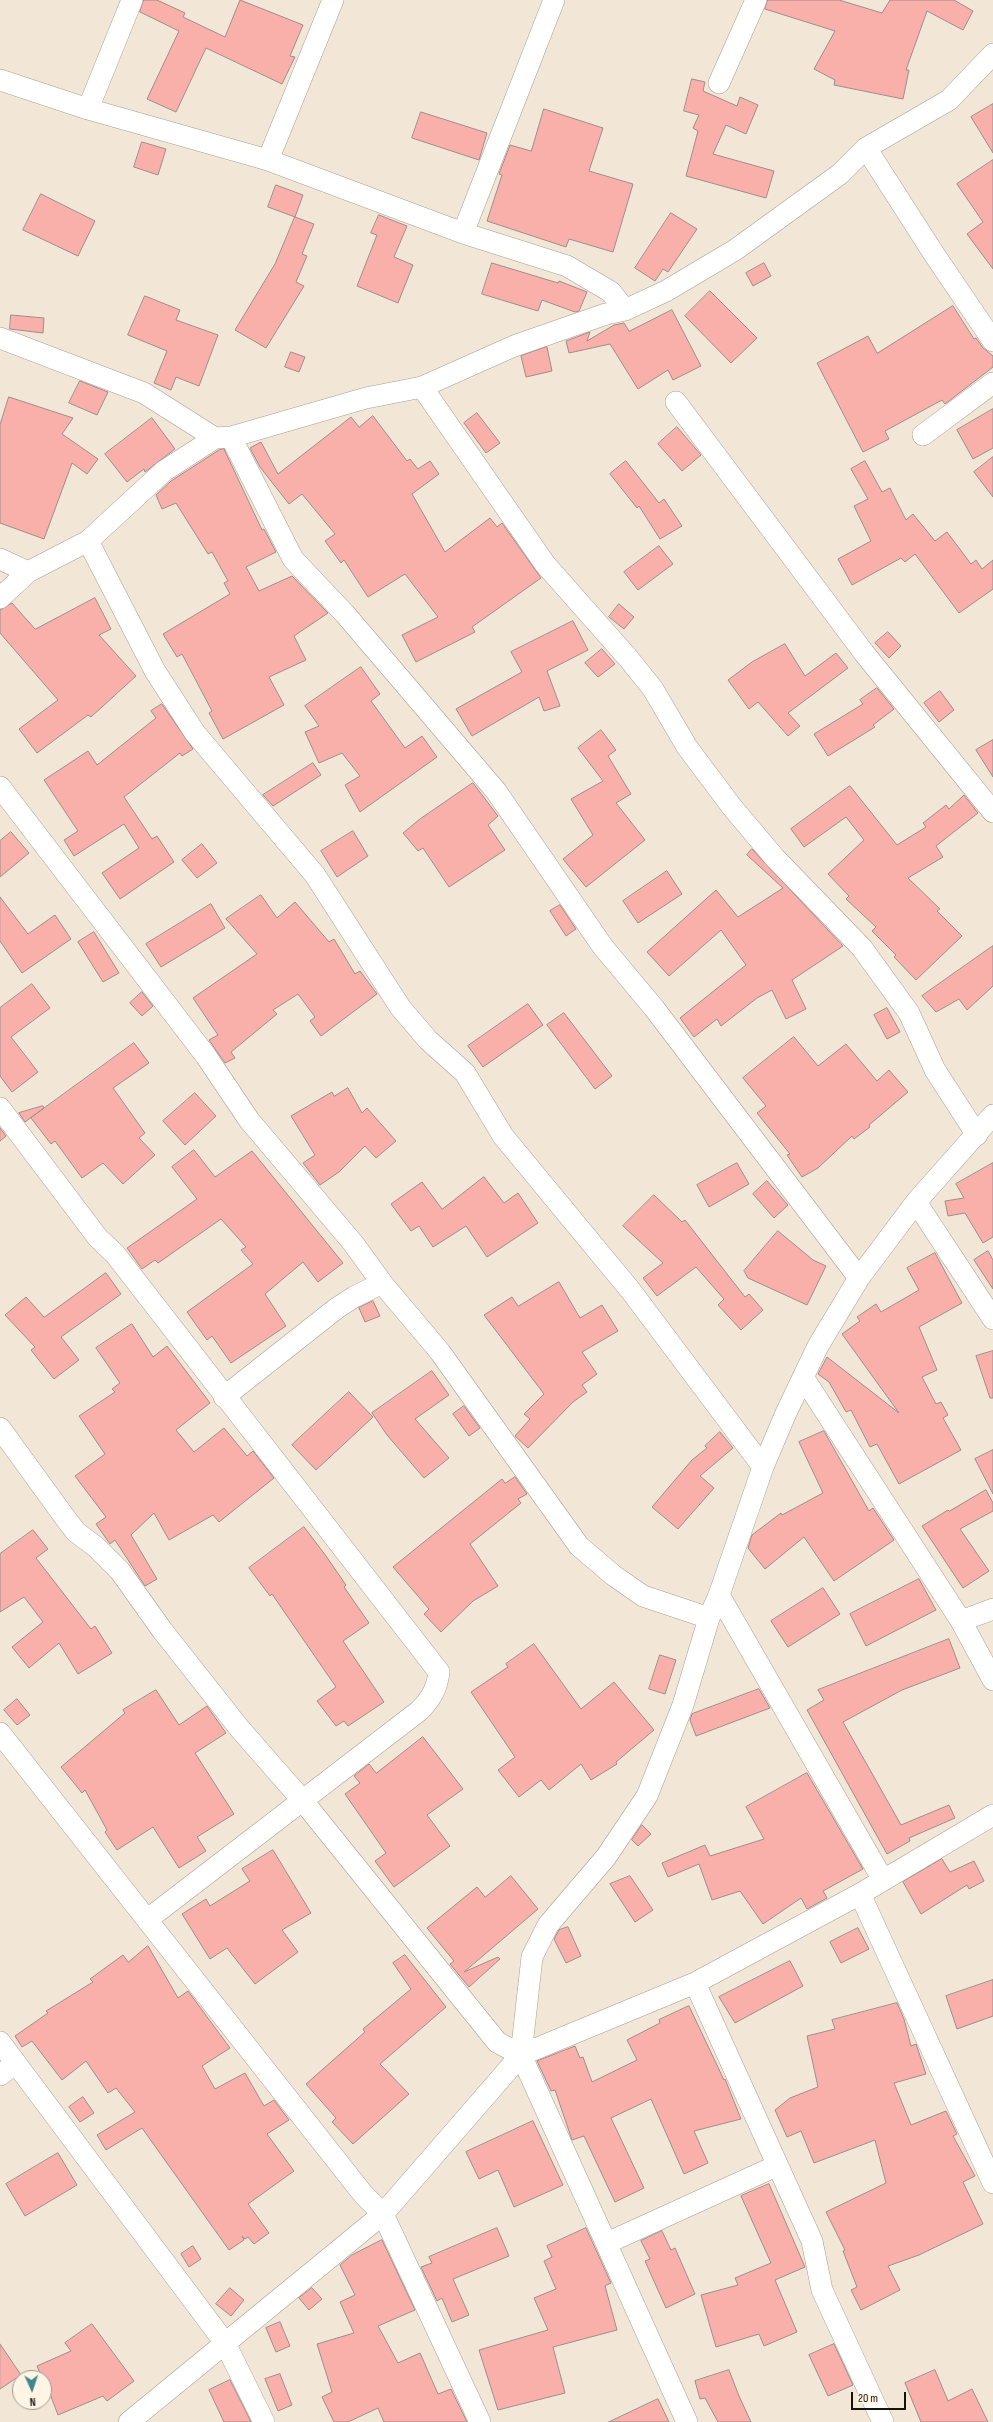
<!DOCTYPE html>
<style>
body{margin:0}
#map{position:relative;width:993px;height:2422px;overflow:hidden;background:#f2e7d7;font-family:"Sofia Sans Condensed",sans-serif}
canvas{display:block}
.north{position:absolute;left:12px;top:2370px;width:40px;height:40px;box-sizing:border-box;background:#fff5e5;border:1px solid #a19a8e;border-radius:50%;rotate:177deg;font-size:11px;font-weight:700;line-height:16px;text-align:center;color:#15120c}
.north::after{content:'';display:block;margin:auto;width:14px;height:18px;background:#3f878b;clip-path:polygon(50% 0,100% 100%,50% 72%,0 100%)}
.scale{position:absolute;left:851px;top:2392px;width:55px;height:18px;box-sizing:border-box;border:2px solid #15120c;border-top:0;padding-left:5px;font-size:12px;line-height:14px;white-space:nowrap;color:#15120c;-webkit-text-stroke:3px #fff5e5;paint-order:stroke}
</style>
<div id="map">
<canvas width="993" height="2422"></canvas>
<div class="north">N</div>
<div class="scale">20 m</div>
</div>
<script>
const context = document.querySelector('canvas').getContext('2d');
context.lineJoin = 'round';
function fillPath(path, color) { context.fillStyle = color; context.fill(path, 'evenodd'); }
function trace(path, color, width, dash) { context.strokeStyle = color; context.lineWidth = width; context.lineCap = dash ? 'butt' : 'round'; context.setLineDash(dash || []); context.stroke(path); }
const building = new Path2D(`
 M144,0H157L185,13L183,17L225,37L240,0L303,25L290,56L295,57L282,84L206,48L176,112L147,99L179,31L140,12Z
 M768,0H839L882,13L890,0H954L973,11L963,30L927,11L906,70H909L903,99L834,85L835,80L814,69L835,31L765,9Z
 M692,79L705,82L703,91L737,106L740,97L758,105L746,134L726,125L713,154L774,171L766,198L686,176L698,131L693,128L699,115L684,111Z
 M993,104V153L971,117Z
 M544,109L603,128L589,171L633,184L613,252L569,239L566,247L487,221L502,175L499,174L510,145L531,151Z
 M421,112L487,133L479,160L412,138Z
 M142,142L166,149L158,175L134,167Z
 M993,160V269L967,234L983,222L957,184Z
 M276,185L303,195L295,217L268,207Z
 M41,194L95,221L78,256L23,230Z
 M671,213L697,229L668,272L663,269L655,281L635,268Z
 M379,215L407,226L394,257L413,265L398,303L357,286L377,235L371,233Z
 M295,217L314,224L302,254L307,256L296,282L304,286L266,348L235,330L275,264Z
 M492,263L558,283L559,281L587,292L579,311L575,312L542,300L538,311L482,294Z
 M764,263L771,276L753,286L746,273Z
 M710,291L757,338L731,363L685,316Z
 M145,296L180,310L176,320L218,335L199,386L176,377L171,390L154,383L167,351L128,335Z
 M953,306L974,339L976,338L983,348L993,356V367L945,404L942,400L885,431L889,439L863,452L817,363L868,336L877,353Z
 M672,310L701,366L673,380L668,370L638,389L610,344L569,353L566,341L590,332L587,341L614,325L624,323L629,331Z
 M11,315L44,318L43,333L10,329Z
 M547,347L552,371L526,377L521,356Z
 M291,352L305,357L299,372L285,367Z
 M80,381L108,392L97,415L69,403Z
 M9,397L73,418L62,434L98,459L87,474L72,463L44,539L0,523V425Z
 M993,409V448L973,459L957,430Z
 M477,413L500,443L486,453L464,423Z
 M373,416L407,461L410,459L418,469L430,461L439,474L412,494L445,552L490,518L497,527L502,523L541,578L472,627L475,632L416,662L402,635L438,617L405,574L368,597L344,560L341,563L325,541L335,534L302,494L289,504L260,467L250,448L261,442L278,474L351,417L359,427Z
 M152,418L175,449L145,472L144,469L127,482L105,454Z
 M677,427L701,455L682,471L658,444Z
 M224,449L262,530L264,529L276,552L246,567L259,591L292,576L328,613L294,636L306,660L269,677L284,705L223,739L209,713L212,711L182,654L177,657L163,634L230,594L224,583L228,581L212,552L208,554L176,503L162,509L156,495L171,481L219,450Z
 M993,457V497L974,472Z
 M626,461L659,503L664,499L682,526L660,539L639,506L637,508L610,474Z
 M865,461L882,492L890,488L906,520L913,514L935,541L947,532L971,564L976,560L982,569L993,560V589L959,613L915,554L905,562L901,558L852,585L838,559L871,541L854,506L868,499L851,469Z
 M659,546L673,564L638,590L624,572Z
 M95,598L111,629L99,635L136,676L91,717L88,715L37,753L19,729L58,700L0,633V610L12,603L35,629Z
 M619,604L634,617L624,629L609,617Z
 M573,621L588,650L547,671L560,706L544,711L539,697L472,736L456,709L522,672L511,652Z
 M888,632L901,646L889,658L875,643Z
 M785,644L805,676L836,653L848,668L788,713L800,726L788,736L758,702L749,709L728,680L752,662Z
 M602,649L615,664L598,677L585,663Z
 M361,667L380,694L371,701L405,748L422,736L437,757L360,812L345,785L360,776L342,753L319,763L305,732L319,726L305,706Z
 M877,688L894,709L873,725L875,727L828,756L814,734L863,704L860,700Z
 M940,691L954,710L939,722L924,703Z
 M162,704L193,749L182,756L180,753L124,797L152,839L157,836L174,862L120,899L102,873L139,848L124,824L74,856L64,840L78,831L44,780L88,751L97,765L156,718L151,711Z
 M601,730L616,750L608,756L631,794L616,803L645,840L586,887L563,859L593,835L571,799L603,781L578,748Z
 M993,740V777L976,750Z
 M313,763L321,775L273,806L263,795Z
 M473,783L498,816L488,825L505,850L449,887L423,848L418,851L403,833L420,819Z
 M850,786L897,845L926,827L923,823L946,805L949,809L964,795L978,813L936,846L943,857L908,878L940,909L937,911L962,936L916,980L894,957L896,955L872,931L876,927L846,899L849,896L828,874L864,840L846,817L804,847L791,829Z
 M353,831L368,856L337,877L321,851Z
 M11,832L29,853L0,877V841Z
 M202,844L217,863L197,878L182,860Z
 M752,849L843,946L792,980L806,1009L786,1019L772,990L757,998L721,1026L717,1019L694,1037L680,1018L746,965L721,930L669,976L647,952L716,890L738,917L783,888L747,855Z
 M667,871L682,894L638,923L623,901Z
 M261,895L277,918L295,902L329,942L334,939L355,974L360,971L377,994L321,1036L310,1021L315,1017L298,994L273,1010L277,1014L231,1052L235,1058L225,1063L209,1040L218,1035L193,998L257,954L226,919Z
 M0,897L28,934L55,915L71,939L22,973L0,941Z
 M211,904L225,928L161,967L146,944Z
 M560,905L576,929L566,936L550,911Z
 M94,932L119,973L103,982L78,942Z
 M993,946V986L967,1010L959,999L936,1012L922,996Z
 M32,984L50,1008L11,1037L38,1072L12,1092L0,1076V1008Z
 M142,992L153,1006L142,1016L130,1003Z
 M528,1004L543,1025L483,1067L468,1046Z
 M887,1008L900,1032L887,1039L874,1015Z
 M564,1013L612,1076L595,1089L547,1025Z
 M794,1037L818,1066L846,1044L877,1081L889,1070L908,1092L869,1125L870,1127L854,1139L852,1136L818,1168L802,1177L787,1155L790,1154L757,1113L766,1106L743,1078Z
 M134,1043L149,1063L113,1088L145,1133L139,1138L155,1155L123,1184L103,1163L82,1178L55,1141L51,1144L31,1118Z
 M348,1088L362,1113L367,1108L396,1141L376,1158L365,1146L339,1172L320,1185L303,1163L315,1155L291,1116L332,1092L334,1096Z
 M195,1093L216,1116L185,1145L163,1121Z
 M43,1106L44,1108L25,1122L19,1113Z
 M0,1128L6,1136L0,1141Z
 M194,1150L215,1177L252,1151L343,1263L318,1282L303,1262L265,1294L286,1326L231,1363L212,1336L207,1340L187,1312L253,1264L241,1250L246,1247L221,1219L158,1263L155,1260L142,1269L127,1248L197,1199L172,1167Z
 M737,1163L749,1184L709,1207L697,1185Z
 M993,1163V1237L983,1243L965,1213L948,1216L945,1201L964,1198L956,1184Z
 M484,1177L504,1203L518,1193L538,1223L487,1257L466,1226L433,1247L419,1226L411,1231L391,1204L422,1182L442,1209Z
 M767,1181L788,1205L774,1218L753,1194Z
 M654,1195L682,1222L685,1220L745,1297L749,1294L763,1310L741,1330L718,1305L724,1299L696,1267L657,1296L643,1278L663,1263L623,1226Z
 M778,1231L813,1260L826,1266L807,1305L748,1278L744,1271Z
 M988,1251L993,1260V1289L974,1260Z
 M935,1253L962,1303L919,1327L937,1370L922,1377L936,1404L941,1402L948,1415L943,1418L961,1450L899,1484L877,1444L870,1447L851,1410L846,1412L829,1382L818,1374L827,1357L899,1413L842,1334L860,1321L857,1317L876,1304L881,1312L919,1290L907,1268Z
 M106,1273L121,1294L61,1337L79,1360L54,1379L31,1350L35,1347L5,1315L26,1297L44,1317Z
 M559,1282L580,1318L602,1305L618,1331L582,1352L597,1374L582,1385L587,1392L573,1402L528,1448L515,1436L530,1419L524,1414L544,1394L484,1315L512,1297L518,1306Z
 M373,1301L380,1316L365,1322L359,1308Z
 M132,1324L153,1357L167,1346L210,1403L176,1430L194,1452L224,1428L247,1456L253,1451L274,1478L219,1522L213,1515L169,1540L154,1513L131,1535L157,1579L145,1586L115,1540L110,1544L96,1524L106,1517L75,1476L105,1454L79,1416L115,1392L112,1389L120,1383L96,1348Z
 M993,1351V1398H990L976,1356Z
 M432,1371L449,1395L415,1419L449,1458L424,1478L387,1435L372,1413Z
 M349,1392L373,1417L316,1470L292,1445Z
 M464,1406L480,1428L469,1436L453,1414Z
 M824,1431L869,1511L873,1508L894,1540L834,1581L804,1537L765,1569L748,1548L752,1535L781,1513L782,1515L823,1493L799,1442Z
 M720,1432L733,1448L700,1476L714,1488L678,1529L652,1507L692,1460L707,1448L705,1446Z
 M993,1450V1494L975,1459Z
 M515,1477L527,1494L518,1499L521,1503L470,1544L498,1586L473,1601L441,1632L424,1614L429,1609L393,1567L502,1479L505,1483Z
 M986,1490L993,1503V1511L960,1529L989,1571L963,1588L922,1526L948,1510L949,1511Z
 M304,1527L326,1556L346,1585L344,1587L369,1623L343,1641L384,1702L348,1726L344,1721L336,1726L317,1701L336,1687L272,1594L270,1596L249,1568Z
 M33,1530L48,1549L36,1558L91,1629L95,1626L112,1653L78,1674L59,1643L29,1668L12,1647L43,1622L24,1597L0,1612V1554Z
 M919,1579L936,1610L866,1646L850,1614Z
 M823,1588L840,1614L788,1647L771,1621Z
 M949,1639L960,1668L902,1690L843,1722L901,1825L949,1805L955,1818L909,1838L910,1841L887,1854L807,1710L824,1700L818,1690Z
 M534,1644L581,1709L614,1682L654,1730L616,1762L617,1764L591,1780L581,1764L549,1790L541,1780L519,1797L498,1770L515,1757L471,1692L508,1667L506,1664Z
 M660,1655L676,1660L665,1694L649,1689Z
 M759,1689L770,1708L696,1736L690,1720L692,1714Z
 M156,1690L179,1725L207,1706L226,1733L195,1753L234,1814L197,1837L206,1851L179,1868L153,1827L117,1850L105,1832L107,1830L85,1790L82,1793L61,1767L125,1713L123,1710Z
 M17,1699L30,1715L17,1725L4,1710Z
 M423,1737L463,1789L427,1815L450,1846L394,1887L375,1861L386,1853L345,1794L360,1783L354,1776L369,1764L376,1773Z
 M807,1773L863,1869L823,1891L827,1898L807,1909L801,1898L763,1924L740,1891L712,1900L699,1864L668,1877L662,1863L705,1845L710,1856L764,1839L746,1807Z
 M642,1825L651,1834L638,1846L632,1840Z
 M273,1850L311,1913L282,1930L298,1952L255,1984L227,1948L210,1959L182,1914L206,1899L210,1906L250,1881L242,1869Z
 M942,1859L950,1872L974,1861L984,1881L969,1889L967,1885L921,1914L903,1882Z
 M511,1876L538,1909L464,1972L498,1957L500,1959L469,1987L450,1964L454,1961L427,1928L477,1887L485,1897Z
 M630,1876L653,1910L635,1922L610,1884Z
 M568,1927L581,1956L566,1963L554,1939L559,1930Z
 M858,1928L869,1949L841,1963L830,1942Z
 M148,1946L178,1998L188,1991L230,2048L202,2066L215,2089L245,2073L264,2106L274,2100L289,2120L267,2134L294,2171L248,2204L269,2233L254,2244L248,2237L245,2239L242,2236L244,2240L229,2250L142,2128L106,2150L97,2135L135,2112L116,2088L108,2093L86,2061L62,2080L32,2041L22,2047L15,2036L48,2013L46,2011L93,1982L90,1979L123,1955L128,1962Z
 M405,1955L446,2007L380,2064L409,2094L353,2144L332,2122L336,2118L306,2084L365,2032L363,2029L411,1989L393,1963Z
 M790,1961L803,1986L735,2023L719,1997Z
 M993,1980V2016L957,2029L946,1996Z
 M897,2003L904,2019L911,2046L916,2044L926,2074L894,2083L911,2125L946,2111L957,2134L953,2136L975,2176L963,2182L983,2224L919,2255L888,2266L900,2290L861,2310L851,2290L857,2287L843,2251L845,2250L826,2212L886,2183L875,2140L814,2163L801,2131L787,2137L775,2110L790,2098L818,2087L807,2036L835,2029L832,2020Z
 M689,2006L724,2080L725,2079L741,2119L694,2131L708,2163L684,2174L651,2099L611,2118L644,2188L615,2202L584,2136L572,2140L555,2090L551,2091L537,2061L575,2046L580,2058L583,2057L592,2082L637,2060L627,2040L660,2023L659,2020Z
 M83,2097L94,2113L80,2122L69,2107Z
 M533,2121L563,2185L514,2207L498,2170L479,2179L466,2152Z
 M58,2153L77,2185L25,2216L6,2184Z
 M769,2184L805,2267L775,2280L797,2332L764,2346L759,2334L716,2347L701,2295L738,2285L735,2278L771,2263L741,2196Z
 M497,2228L509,2256L453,2279L469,2315L452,2322L442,2298L437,2301L421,2267L432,2263L429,2257Z
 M586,2228L611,2283L605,2286L617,2330L553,2347L565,2393L498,2410L479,2350L548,2330L534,2298L556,2289L544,2261L552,2257L547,2246Z
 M662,2231L671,2250L675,2248L695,2294L666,2308L645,2261L650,2259L641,2241Z
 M382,2240L415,2310L378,2326L398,2363L420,2353L438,2394L451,2389L467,2422H384L378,2408L348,2422H334L322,2397L332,2392L317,2344L354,2333L340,2302L355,2295L340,2265L352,2255Z
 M193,2246L201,2259L189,2267L181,2254Z
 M230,2288L244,2300L231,2316L216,2304Z
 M312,2288L322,2299L309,2310L299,2298Z
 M280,2322L290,2346L276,2352L266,2328Z
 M92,2324L134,2381L107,2401L103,2396L58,2415L44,2378H42L37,2366L71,2351L65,2343Z
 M0,2344L21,2375L0,2389Z
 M834,2344L853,2385L828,2396L809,2355Z
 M729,2370L739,2396L751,2422H718L705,2398L700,2399L695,2381Z
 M935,2370L948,2401L972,2389L988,2422H921L905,2383Z
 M280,2374L292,2405L278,2411L265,2379Z
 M230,2380L251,2422H224L209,2390Z
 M658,2399L669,2422H609Z`);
const minor = new Path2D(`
 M0,80L88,109L268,160L463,233L567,266L611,292L625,310
 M719,83L756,0
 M88,109L132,0
 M866,148L949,100L993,54
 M268,160L333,0
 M463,233L554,0
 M0,338L144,393L215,438
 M422,387L545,564L629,659L653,689L687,747L732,807L775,858L862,948L909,1013L935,1070L977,1135
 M676,402L864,653L993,812
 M923,435L993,383
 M231,437L293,559L345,614L496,791L603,947L654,1008L859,1278
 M88,541L155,671L195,733L315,875L400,1007L428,1040L465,1073L503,1136L631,1291L763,1467
 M0,559L28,572
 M0,598L28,572L88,541L164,471L215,438L231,437L366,398L422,387L514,346L606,314L625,310L666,291L735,250L840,174L866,148L934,254L993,341
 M0,787L206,1056L249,1120L353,1243L382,1283L440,1352L579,1546L613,1575L643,1596L709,1618
 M0,1108L98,1238L115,1254L439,1672C437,1689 431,1699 419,1711L148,1919
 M916,1202L993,1319
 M803,1377L961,1621L993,1680
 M224,1397L337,1308L354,1297L382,1283
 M0,1428L66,1519L76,1532L96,1547L120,1571L162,1630L240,1729L303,1801L497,2042L521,2055
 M719,1595L883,1880
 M961,1621L993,1609
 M0,1733L363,2194L383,2214L480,2422
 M860,1894L993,2183
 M695,1983L812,2241L822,2290L883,2422
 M0,2042L225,2343L264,2422
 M0,2075L16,2063
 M607,2243L776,2166
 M129,2422L383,2214L521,2055L695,1983L860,1894L993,1815
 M687,2422L521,2055L532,1957L548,1925L606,1857L647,1796L683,1705L709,1618L719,1595L763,1467L786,1413L818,1346L859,1278L916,1202L993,1115`);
fillPath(building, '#f9b0ab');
trace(building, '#9f8c8a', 1);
trace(minor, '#a99f90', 22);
trace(minor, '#fff', 21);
</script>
